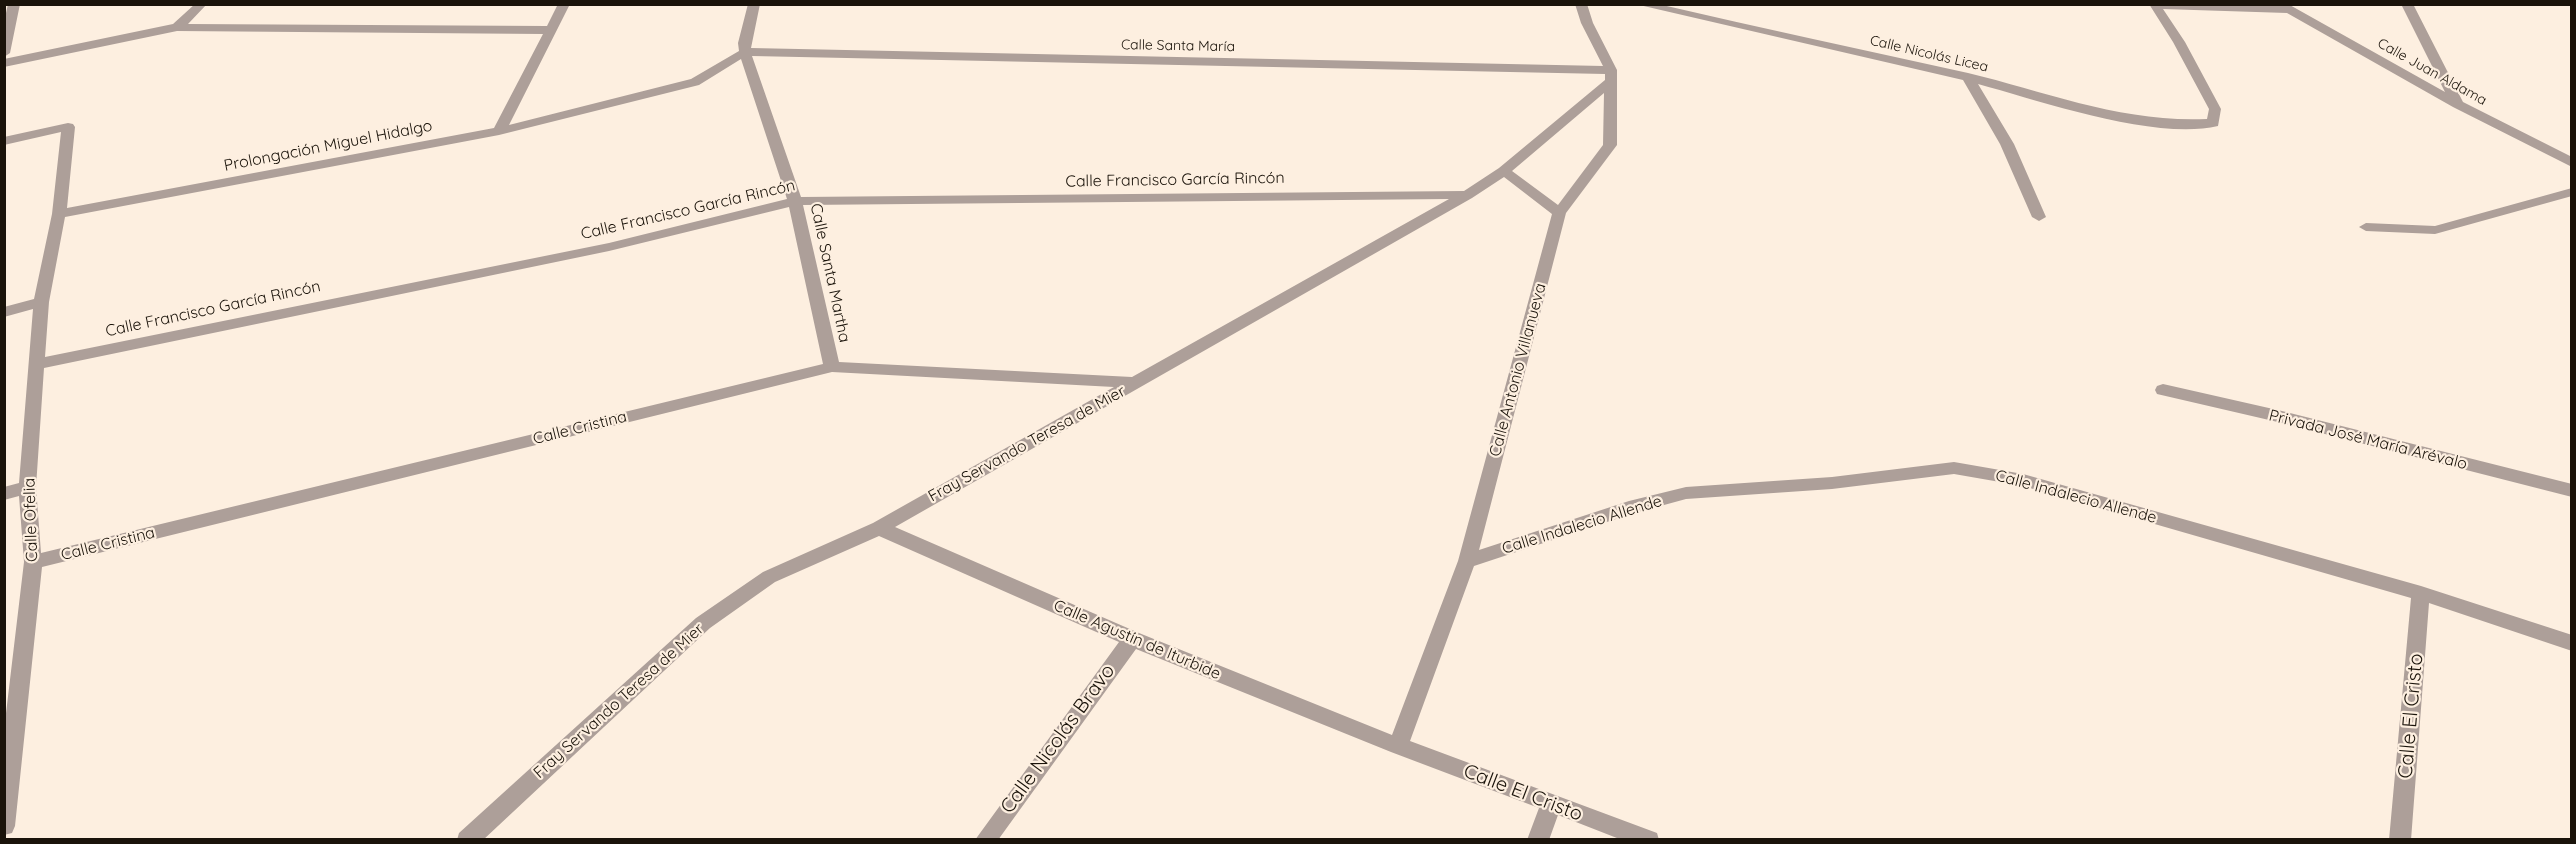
<!DOCTYPE html>
<meta charset="utf-8">
<style>
body{margin:0}
#map{position:relative;width:2576px;height:844px;overflow:hidden;background:#fdefe0;font-family:Quicksand,sans-serif}
canvas{display:block}
.frame{position:absolute;inset:0;border:6px solid #1a130a;pointer-events:none}
</style>
<div id="map">
<canvas width="2576" height="844"></canvas>
<div class="frame"></div>
</div>
<script>
const context = document.querySelector('canvas').getContext('2d');
context.lineJoin = 'round';
function fillPath(path, color) { context.fillStyle = color; context.fill(path, 'evenodd'); }
function label(font, color, halo, rows, align = 'center') {
  context.font = font + ' Quicksand,sans-serif'; context.lineWidth = 4.5; context.setLineDash([]); context.textBaseline = 'middle'; context.strokeStyle = halo; context.fillStyle = color; for (const [text, x, y, turn = 0] of rows) {
    context.save(); context.translate(x, y); context.rotate((+turn || 0) * Math.PI / 180); context.textAlign = isNaN(turn) ? turn : align; if (halo) context.strokeText(text, 0, 0); context.fillText(text, 0, 0); context.restore();
  }
}
const minor = new Path2D(`
 M8,4H20L10,53L4,57V22Z
 M195,4H207L188,24L547,26L558,4H570L509,125L691,79L739,51L738,43L748,4H760L751,48L1603,66L1581,23L1575,4H1587L1593,23L1617,70V145L1566,213L1479,550L1629,501L1686,487L1832,477L1954,462L2023,474L2421,586L2572,635V651L2429,603L2411,840H2389L2411,598L2023,486L1954,474L1832,489L1686,499L1631,514L1474,566L1410,741L1657,833L1659,840H1622L1558,815L1549,840H1527L1539,808L1391,752L1136,649L998,840H975L1119,642L879,536L775,582L710,628L483,840H457L459,833L696,618L763,572L873,523L1114,387L832,372L42,567L15,826L12,833L4,835V730L24,562L19,496L4,500V487L19,483L33,309L4,317V307L34,299L52,214L61,132L4,145V137L68,123L73,124L75,127L67,208L494,128L543,34L177,31L4,67V59L173,24ZM752,56L1605,74V80L1499,168L1464,191L801,197ZM741,59L787,199L609,243L45,357L49,302L65,217L499,135L699,85ZM1604,93L1603,145L1558,205L1512,171ZM1504,177L1552,214L1458,561L1392,735L1139,633L895,527L1472,198ZM1449,199L1132,377L839,362L803,205ZM789,207L823,364L41,553L36,487L44,368L609,251Z
 M1635,4H1658C1761,28 1865,50 1968,73C2047,92 2123,123 2207,119L2209,109L2173,42L2149,4H2288L2445,92L2401,4H2413L2463,102L2572,157V167L2453,107L2287,13L2163,9L2185,42L2221,109L2218,126C2155,141 2041,101 1978,84L2014,144L2046,217L2039,221L2032,217L2000,144L1963,80Z
 M2572,188V196L2435,234L2366,231L2359,227L2366,223L2435,226Z
 M2163,384L2282,411L2572,484V497L2282,423L2157,394L2155,390L2157,386Z`);
const farStreetnames = [
 ["Calle Santa María",1178,46,1],
 ["Calle Nicolás Licea",1929,54,13],
 ["Calle Juan Aldama",2432,72,29]
];
const streetNames = [
 ["Prolongación Miguel Hidalgo",328,146,-11],
 ["Calle Francisco García Rincón",1175,180,-1],
 ["Calle Francisco García Rincón",688,210,-13],
 ["Calle Santa Martha",830,273,78],
 ["Calle Francisco García Rincón",213,309,-12],
 ["Calle Antonio Villanueva",1518,370,-75],
 ["Calle Cristina",580,428,-14],
 ["Privada José María Arévalo",2368,440,14],
 ["Fray Servando Teresa de Mier",1027,444,-29],
 ["Calle Indalecio Allende",2076,497,15],
 ["Calle Ofelia",31,520,-92],
 ["Calle Indalecio Allende",1582,525,-17],
 ["Calle Cristina",108,544,-14],
 ["Calle Agustín de Iturbide",1137,640,23],
 ["Fray Servando Teresa de Mier",619,701,-42]
];
const nearStreetnames = [
 ["Calle El Cristo",2411,716,-85],
 ["Calle Nicolás Bravo",1058,739,-54],
 ["Calle El Cristo",1523,793,21]
];
fillPath(minor, '#ad9f99');
label('14px', '#1a130a', '#fdefe0', farStreetnames);
label('16px', '#1a130a', '#fdefe0', streetNames);
label('20px', '#1a130a', '#fdefe0', nearStreetnames);
</script>
